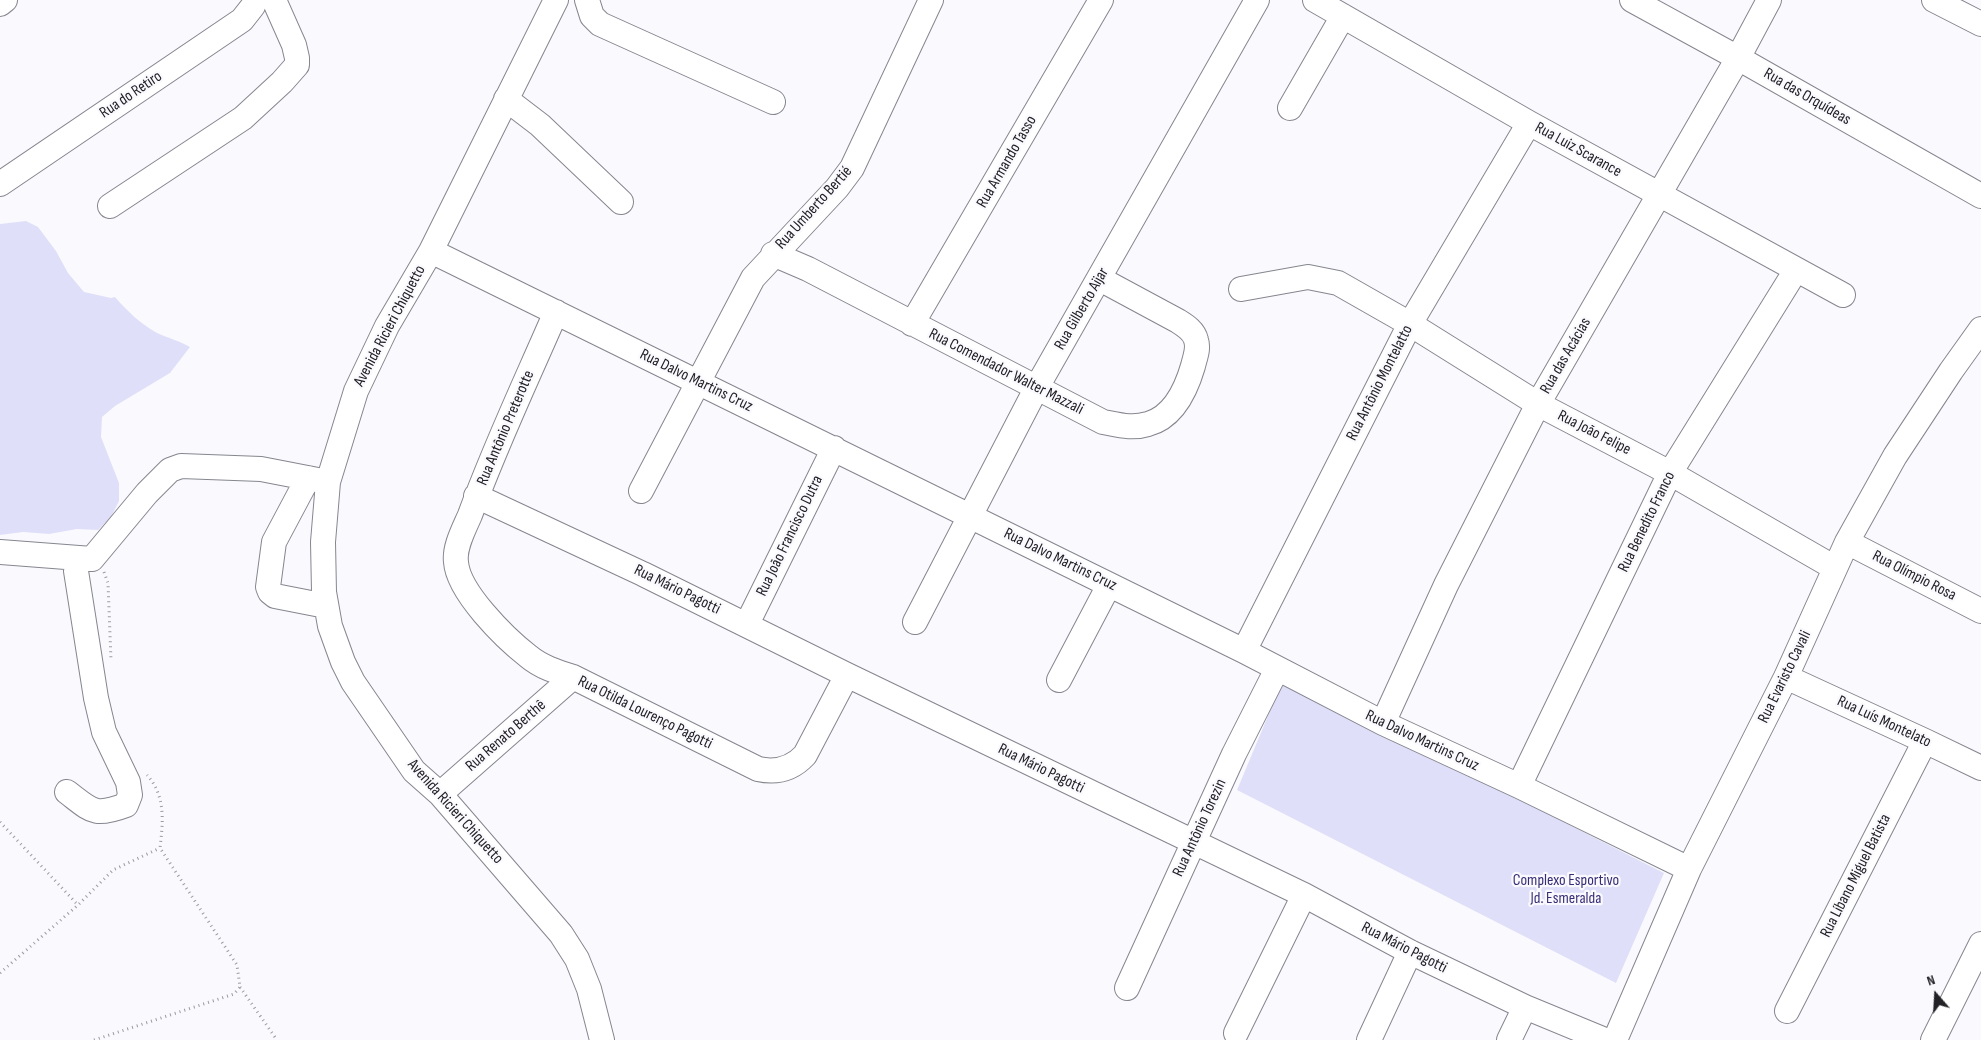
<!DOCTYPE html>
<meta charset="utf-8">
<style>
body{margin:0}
#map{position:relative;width:1981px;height:1040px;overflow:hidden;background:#fafafe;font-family:"Sofia Sans Condensed",sans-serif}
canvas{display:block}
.north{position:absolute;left:1911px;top:970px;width:50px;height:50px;-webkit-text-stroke:4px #fafafe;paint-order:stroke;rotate:341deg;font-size:14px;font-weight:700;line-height:20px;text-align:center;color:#222226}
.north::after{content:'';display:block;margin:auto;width:18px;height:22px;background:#222226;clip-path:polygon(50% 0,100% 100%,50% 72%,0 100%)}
</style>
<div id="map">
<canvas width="1981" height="1040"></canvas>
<div class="north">N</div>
</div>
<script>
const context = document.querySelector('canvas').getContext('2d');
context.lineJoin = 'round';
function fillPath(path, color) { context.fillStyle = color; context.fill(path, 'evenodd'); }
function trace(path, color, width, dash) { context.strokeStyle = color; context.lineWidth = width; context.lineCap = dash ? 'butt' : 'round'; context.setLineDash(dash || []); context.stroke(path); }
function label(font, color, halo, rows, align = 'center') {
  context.font = font + ' "Sofia Sans Condensed",sans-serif'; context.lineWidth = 4.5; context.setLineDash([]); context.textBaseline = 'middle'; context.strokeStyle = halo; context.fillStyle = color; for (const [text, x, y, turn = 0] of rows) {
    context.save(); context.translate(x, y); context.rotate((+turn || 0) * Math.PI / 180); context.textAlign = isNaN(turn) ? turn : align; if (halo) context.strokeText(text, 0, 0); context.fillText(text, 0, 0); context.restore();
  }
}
const green = new Path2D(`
 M26,221L38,227L56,251L68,273L84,292L111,298L115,297C128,312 140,323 157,333C168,338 180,341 190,347L170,373L115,406L102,417L101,437L119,483V501L111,517L98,530L77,529L49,534L23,532L0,535V224Z
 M1283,680L1664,873L1616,983L1237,790Z`);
const path = new Path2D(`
 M104,572L108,583L111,660
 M0,822L78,905
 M0,973L78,905L113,870L160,848
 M240,987L277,1040
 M94,1040L234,994L240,987L237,965L160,848C163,822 166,796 147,775`);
const minor = new Path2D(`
 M556,0L431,251L387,326L356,391L328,482L323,542L324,592L330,626L343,662L353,682L414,771L440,794L561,934L577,959L589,989L602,1040
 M587,0L592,16L600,24L773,102
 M1315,0L1529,123L1843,295
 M1632,0L1738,58L1981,196
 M1934,0L1981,24
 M0,4L5,0
 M506,99L540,125L621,202
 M1290,108L1343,16
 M0,184L242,20L253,6L255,0
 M110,206L243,118L282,82L297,65V58L294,45L274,0
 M431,251L1244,651L1383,723L1519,786L1689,869
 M773,254L808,269L1103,422C1119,425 1132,429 1148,424C1174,417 1186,390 1193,366C1195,357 1199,349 1196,340C1194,331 1186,326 1178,321L1100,279
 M1241,289L1308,277L1338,283L1410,324L1538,404L1670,473L1835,568
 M556,312C527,379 495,446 470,515C464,529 454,547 456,562C458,592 505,638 528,656C541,667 557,672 573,677L758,769C776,773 792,769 805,755L847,675
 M912,324L1101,0
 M308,478L274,542L268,587L270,592L275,596L326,606
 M641,491L753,278L837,188L852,168L931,0
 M476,496L643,574L847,675L1304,895L1410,952L1525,1007L1605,1040
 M1847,542L1981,611
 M0,552L92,559L147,493L170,470L181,466L261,469L328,482
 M915,622L1037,387L1257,0
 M747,624L834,448
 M1244,651L1410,324L1529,123
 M1786,677L1925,741L1981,768
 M1059,680L1109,585
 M1383,723L1446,585L1538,404L1738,58L1769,0
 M1519,786L1670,473L1796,270
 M67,792C92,811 94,817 126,805L130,795L128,782L104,732L96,698L76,571
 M440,794L573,677
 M1127,988L1234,754L1277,669
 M1787,1011L1925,741
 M1236,1033L1304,895
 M1369,1040L1410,952
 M1509,1040L1525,1007
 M1615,1040L1689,869L1786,677L1847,542L1895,456L1951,371L1981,329
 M1933,1040L1981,944`);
const streetNames = [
 ["Rua do Retiro",131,95,-34],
 ["Rua das Orquídeas",1807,97,30],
 ["Rua Luiz Scarance",1578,150,29],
 ["Rua Armando Tasso",1007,162,-60],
 ["Rua Umberto Bertié",814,208,-48],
 ["Rua Gilberto Aijar",1082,309,-60],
 ["Avenida Ricieri Chiquetto",390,326,-62],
 ["Rua das Acácias",1566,356,-60],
 ["Rua Comendador Walter Mazzali",1006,372,27],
 ["Rua Dalvo Martins Cruz",696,381,26],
 ["Rua Antônio Montelatto",1380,383,-63],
 ["Rua Antônio Preterotte",506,428,-67],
 ["Rua João Felipe",1594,433,27],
 ["Rua Benedito Franco",1647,522,-64],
 ["Rua João Francisco Dutra",790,536,-64],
 ["Rua Dalvo Martins Cruz",1060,560,26],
 ["Rua Olímpio Rosa",1914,576,27],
 ["Rua Mário Pagotti",677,590,26],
 ["Rua Evaristo Cavali",1785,677,-64],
 ["Rua Otilda Lourenço Pagotti",645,713,26],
 ["Rua Luís Montelato",1884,722,25],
 ["Rua Renato Berthê",506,736,-41],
 ["Rua Dalvo Martins Cruz",1422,741,25],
 ["Rua Mário Pagotti",1041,769,26],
 ["Avenida Ricieri Chiquetto",455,812,48],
 ["Rua Antônio Torezin",1200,828,-65],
 ["Rua Líbano Miguel Batista",1856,876,-63],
 ["Rua Mário Pagotti",1404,948,27]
];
const parkNames = [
 ["Complexo Esportivo",1566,881],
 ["Jd. Esmeralda",1566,899]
];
fillPath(green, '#dfdff9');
trace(minor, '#85868f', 26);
trace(path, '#9b9b9f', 3, [1, 4]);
trace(minor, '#fff', 24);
label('16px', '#222226', '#fafafe', streetNames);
label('16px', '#372d77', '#fafafe', parkNames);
</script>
